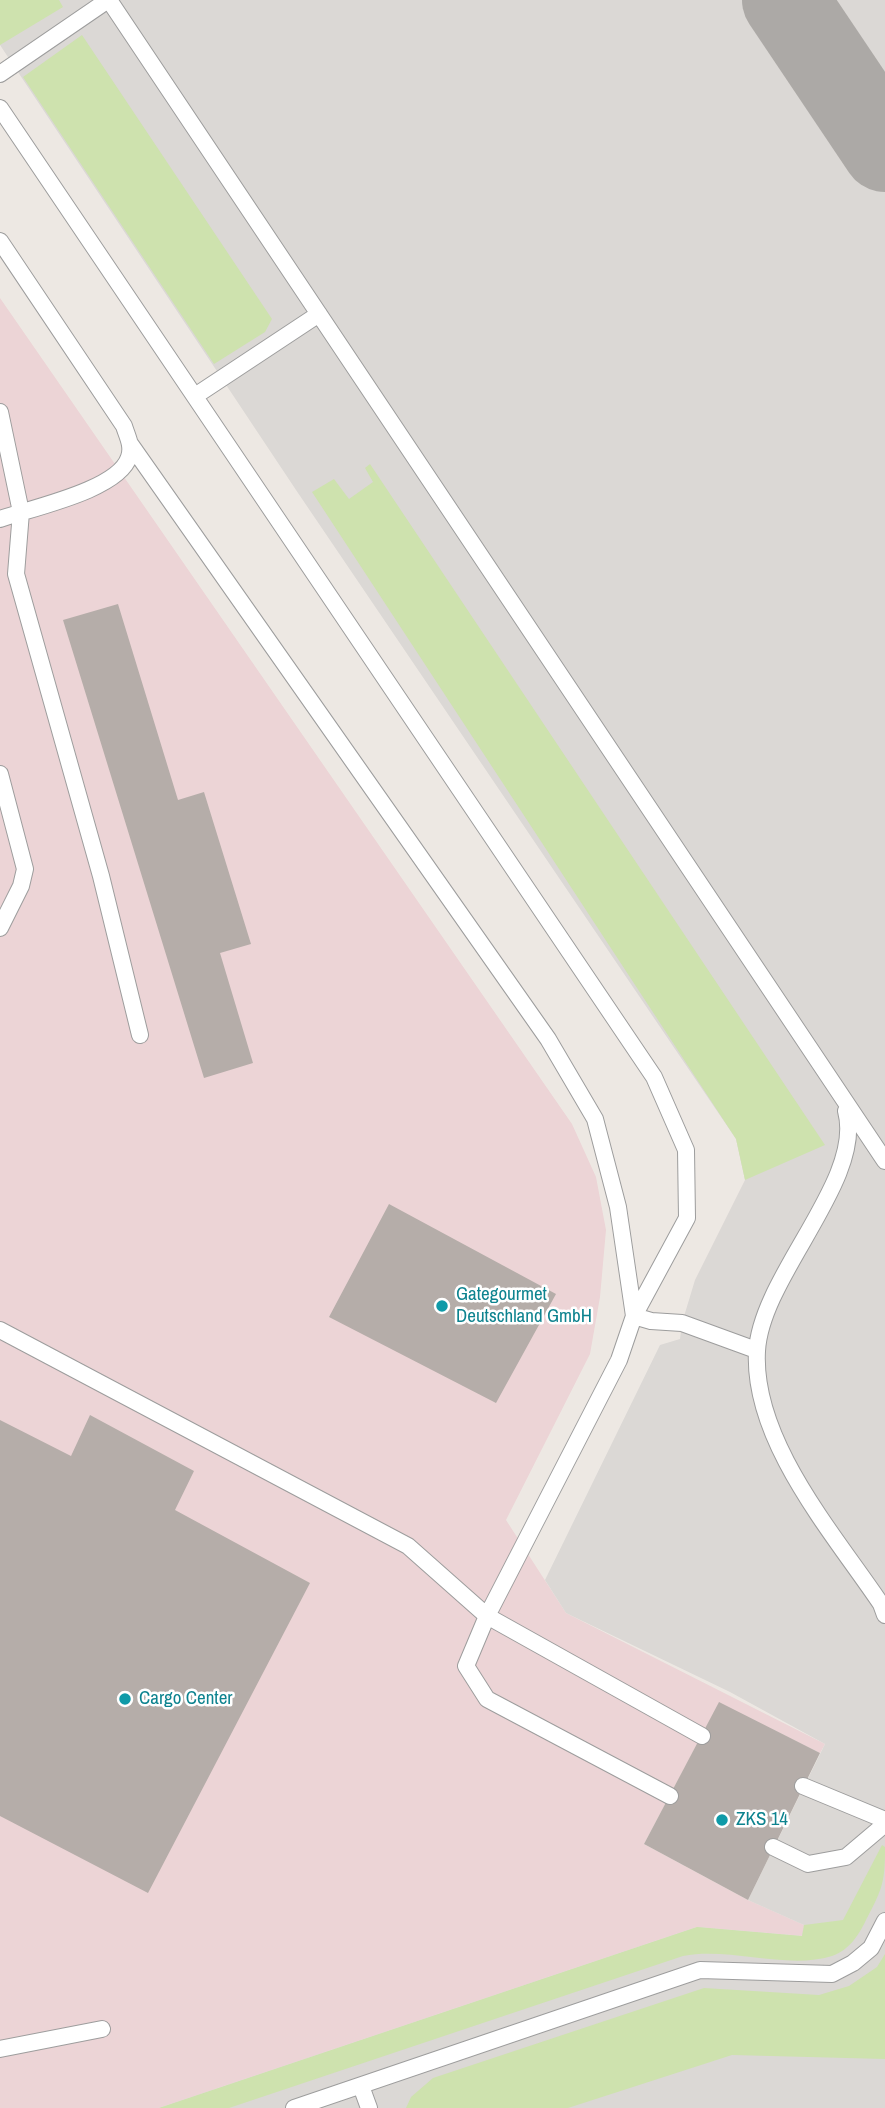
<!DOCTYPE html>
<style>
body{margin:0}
canvas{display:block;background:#ede8e3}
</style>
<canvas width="885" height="2108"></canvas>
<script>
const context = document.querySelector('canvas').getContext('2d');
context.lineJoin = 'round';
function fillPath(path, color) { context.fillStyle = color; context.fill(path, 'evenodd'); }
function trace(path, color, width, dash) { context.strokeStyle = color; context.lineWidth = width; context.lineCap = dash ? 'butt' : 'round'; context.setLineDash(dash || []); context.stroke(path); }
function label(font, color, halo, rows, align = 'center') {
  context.font = font + ' "Archivo Narrow",sans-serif'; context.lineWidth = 5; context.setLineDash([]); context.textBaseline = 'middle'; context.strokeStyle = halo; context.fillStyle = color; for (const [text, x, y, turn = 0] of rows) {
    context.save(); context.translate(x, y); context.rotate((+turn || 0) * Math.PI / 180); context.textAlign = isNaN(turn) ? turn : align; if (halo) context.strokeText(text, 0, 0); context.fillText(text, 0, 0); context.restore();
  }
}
const commercial = new Path2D(`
 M0,298L572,1124L596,1177L606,1230L600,1297L590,1354L506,1520L566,1613L825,1744L820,1753L719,1703L644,1844L748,1900L804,1925L803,1936L697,1927L159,2108H0Z`);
const airport = new Path2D(`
 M0,0H885V2108H159L697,1927L802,1936L804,1925L748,1900L825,1744L730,1692L566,1613L545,1580L660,1345L680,1339L682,1323L695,1280L745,1180L736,1139L296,490L0,45Z`);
const grass = new Path2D(`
 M0,0H59L63,7L0,45Z
 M82,35L272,319L265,332L214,364L23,77Z
 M370,464L825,1145L745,1180L736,1139L312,492L334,479L349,499L373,482L365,468Z
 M882,1845L885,1847C885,1881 883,1888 867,1918C860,1933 850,1950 832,1956C787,1970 731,1947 683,1956L229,2108H159L697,1927L802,1936L804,1925L843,1920Z
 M885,1954V2059L732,2055L568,2108H406L411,2097L433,2078L704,1988L819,1995L849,1986L877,1967Z`);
const taxiway = new Path2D(`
 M785,0L885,149`);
const building = new Path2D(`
 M118,604L178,800L204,792L251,944L220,953L253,1063L204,1078L63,620Z
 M389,1204L556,1294L496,1403L329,1317Z
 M90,1415L194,1471L175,1510L310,1583L148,1893L0,1816V1420L71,1456Z
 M719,1702L820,1753L748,1900L644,1844Z`);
const service = new Path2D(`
 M109,0L885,1161
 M0,74L108,0
 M0,108L654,1077L686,1150L687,1218L634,1316L619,1360L487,1616L466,1666L487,1699L670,1796
 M0,241L124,426C127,436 133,446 129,457C119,490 31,508 0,519
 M195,396L319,314
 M0,412L21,512L16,574L101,876L140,1035
 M131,445L548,1039L595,1119L618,1207L634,1316
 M0,774L25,869L21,886L0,928
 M846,1111C865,1180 761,1276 757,1351C752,1441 834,1534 881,1604L885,1615
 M634,1316L651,1321L682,1323L756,1350
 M0,1330L408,1546L487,1616L702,1736
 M803,1786L885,1820
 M773,1847L808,1864L846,1857L885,1824
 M0,2049L102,2029
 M361,2086L369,2108
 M294,2108L700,1970L832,1974L853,1963L871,1948L885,1921`);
const markers = [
 [442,1306,7,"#0f9aa8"],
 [125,1699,7,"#0f9aa8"],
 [722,1820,7,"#0f9aa8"]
];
const cultureNames = [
 ["Gategourmet",456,1295],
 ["Deutschland GmbH",456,1317],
 ["Cargo Center",139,1699],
 ["ZKS 14",736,1820]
];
fillPath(commercial, '#ecd4d6');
fillPath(airport, '#dbd8d5');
fillPath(grass, '#cee2ae');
trace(taxiway, '#aca9a6', 86);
fillPath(building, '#b5ada9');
trace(service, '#9d9d9d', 18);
trace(service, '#fff', 16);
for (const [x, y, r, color] of markers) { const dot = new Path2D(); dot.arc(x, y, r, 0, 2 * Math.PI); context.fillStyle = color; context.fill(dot); trace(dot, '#fff', 2.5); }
label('19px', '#0d838f', '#fff', cultureNames, 'left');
</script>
